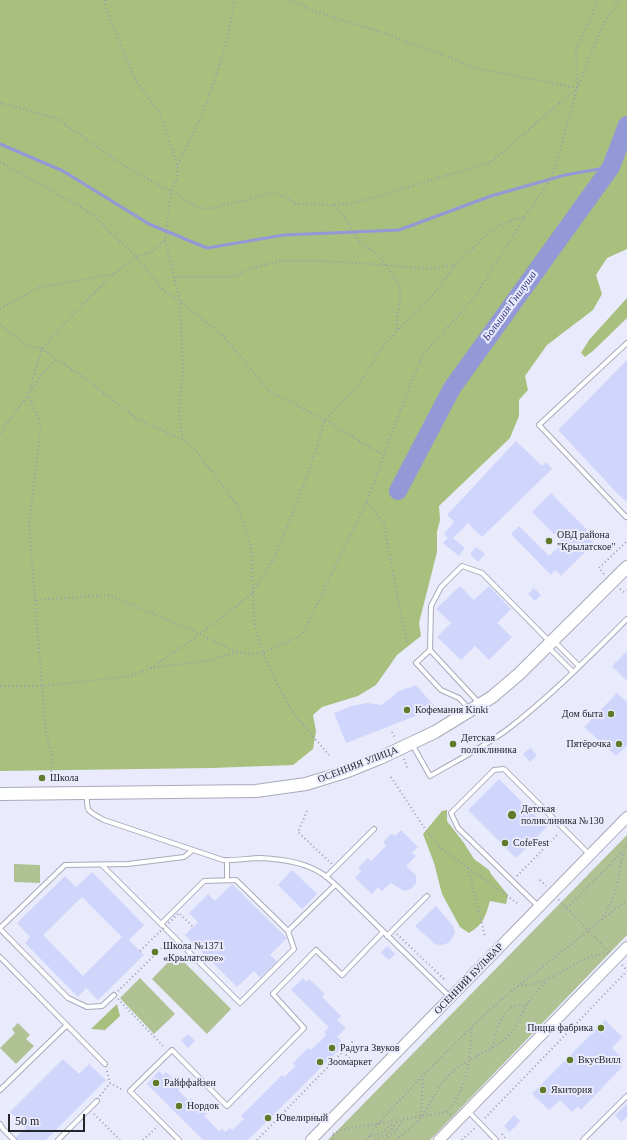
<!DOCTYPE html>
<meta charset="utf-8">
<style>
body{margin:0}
#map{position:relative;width:627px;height:1140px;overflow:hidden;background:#e9ebfc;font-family:Georgia,serif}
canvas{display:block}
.scale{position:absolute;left:8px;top:1114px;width:77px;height:18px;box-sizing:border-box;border:2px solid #25262c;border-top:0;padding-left:5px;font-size:12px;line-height:14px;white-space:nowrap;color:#25262c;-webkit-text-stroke:3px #e9ebfc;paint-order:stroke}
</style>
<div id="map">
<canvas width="627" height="1140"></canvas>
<div class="scale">50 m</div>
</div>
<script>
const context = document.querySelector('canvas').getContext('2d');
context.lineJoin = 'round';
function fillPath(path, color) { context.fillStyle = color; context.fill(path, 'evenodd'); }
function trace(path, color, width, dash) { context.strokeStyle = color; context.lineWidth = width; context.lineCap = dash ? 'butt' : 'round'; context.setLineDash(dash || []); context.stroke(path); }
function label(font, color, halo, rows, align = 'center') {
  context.font = font + ' Georgia,serif'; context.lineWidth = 4; context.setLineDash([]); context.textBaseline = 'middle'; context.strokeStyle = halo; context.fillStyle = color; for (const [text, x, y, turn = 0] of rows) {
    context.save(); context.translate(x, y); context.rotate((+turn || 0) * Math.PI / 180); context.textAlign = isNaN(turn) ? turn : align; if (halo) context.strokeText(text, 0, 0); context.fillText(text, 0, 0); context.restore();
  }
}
const green = new Path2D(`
 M627,835V935L430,1140H328Z
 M14,864L40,865V883L14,882Z
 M176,954L231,1009L207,1034L152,979Z
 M140,978L175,1014L154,1034L120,998Z
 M18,1023L30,1035L26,1039L34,1046L16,1064L0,1048L15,1033L12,1029Z`);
const forest = new Path2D(`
 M0,0H627V249L607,258L596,275L602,294L593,310L547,345L525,376L528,390L519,400V416L510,438L439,506L440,520L437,532V552L419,623L421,636L397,655L376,685L358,696L322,707L313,715L316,731L313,749L293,765L211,768L0,771Z
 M627,298V318L594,350L585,357L581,353L589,340Z
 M447,810V821L464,843L474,859L489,870L491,874L508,895L506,904L490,901C485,917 484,924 469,933L460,927L442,894L434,863L423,834L442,811Z
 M117,1004L120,1016L105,1030L91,1029Z`);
const stream = new Path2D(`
 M0,144L63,171L149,224L207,248L284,235L399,230L491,196L565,175L611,167`);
const river = new Path2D(`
 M398,491L452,388L611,167L627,125`);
const building = new Path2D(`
 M627,360V502L619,495L558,430Z
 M516,441L542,466L546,462L552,469L482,537L468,523L453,538L465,548L459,556L443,543L448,538L444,534L454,522L447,515Z
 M551,493L590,533L587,536L594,543L561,576L555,570L551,575L511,534L519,526L549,556L563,543L532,512Z
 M476,547L485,554L478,562L470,554Z
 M460,586L474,600L489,586L511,609L497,623L512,637L489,660L475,646L461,660L437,637L451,623L436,609Z
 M534,588L541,595L535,601L528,594Z
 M627,651V681L612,666Z
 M416,685L436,708L346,743L334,713L351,706L367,703L381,705L391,698L397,692Z
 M617,693L627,702V745L616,756L584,727Z
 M530,748L537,755L530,762L523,754Z
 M499,779L547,827L516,858L468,810Z
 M401,830L418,847L412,853L416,856L406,866L416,875V883L411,889L404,891L391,883L382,891L378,887L372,894L355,878L361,871L358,868L368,858L371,861L386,846L383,842L392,833L395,836Z
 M292,870L317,894L302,909L278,885Z
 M92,872L144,925L129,940L144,955L98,1000L86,988L78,997L25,943L30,937L17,923L65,876L76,887ZM82,897L122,937L83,976L43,935Z
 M232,884L287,938L270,955L277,961L260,978L254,971L237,987L185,935L198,922L189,913L208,894L215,901Z
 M436,906L453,926L455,931L453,937L450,941L446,944L440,945L435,944L415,926Z
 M387,946L395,954L389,960L381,953Z
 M303,978L306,982L309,979L325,994L322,997L341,1016L337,1020L346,1028L337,1037L345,1044L248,1140H203L147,1084L159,1071L163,1075L166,1072L181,1087L178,1090L189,1101L191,1098L207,1113L204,1116L219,1131L222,1129L225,1132L230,1128L232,1130L244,1119L241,1116L282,1075L284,1077L296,1066L293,1063L308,1048L311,1050L326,1035L324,1032L329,1027L291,990Z
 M605,1020L622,1037L612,1048L624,1060L619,1064L622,1067L581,1110L578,1106L572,1112L560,1100L549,1110L532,1094Z
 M188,1034L195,1041L188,1048L181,1040Z
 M63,1059L79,1074L89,1064L106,1080L46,1140H17L16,1137L26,1128L10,1112Z
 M627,1104V1117L621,1122L615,1115Z
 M514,1115L520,1121L510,1132L504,1126Z`);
const path = new Path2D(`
 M105,0L106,9L136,81L159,112L178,166L177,180L171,191L165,240L180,301L183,371L179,412L182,439
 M290,0L312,10L392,36L480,69L577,88
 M577,87L576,51L598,0
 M0,103L56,118L132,171L171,191L195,206L205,209L212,208L244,201L275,192L297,204L334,205L355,203L491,162L576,89
 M0,162L91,213L136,257L164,291L180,301L223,336L269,391L325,420L383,455
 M178,165L207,103L226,44L235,0
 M334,205L346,219L355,236L362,244L374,251L382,260L400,287V302L397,315V330
 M165,240L151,252L136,257L114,274L70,317L42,349L28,395L41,425L29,524L35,600L109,595L200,634L236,652
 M174,277H231L253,268L280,261H320L373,264L432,269L456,264L497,226L525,216
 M0,309L37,288L114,274
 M0,325L26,345L42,349L56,359
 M30,392L41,375L56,359L85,378L137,419L182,439L192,446L237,505L251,546L254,616L256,631L263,653L280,690L294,714L329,755
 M0,433L28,395
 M367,501L384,524L400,611L407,642
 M604,574L599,568L627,541
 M620,589L624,592L627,590
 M35,600L46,734L53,760L51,772
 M151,668L196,637L253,593L275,556L289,522L308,474L325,420L359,385L378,353L403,324L435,293L456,264
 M0,686H43L130,676L151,668L206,661L237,652L251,654L263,653L302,635L367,501L399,414L422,356L475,297L526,215L548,184L556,165L577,88L604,23L619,0
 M392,732L395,738
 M404,759L408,769
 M391,777L425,829L442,849L517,903
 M307,811L298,832L332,864
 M468,868L485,936
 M517,876L559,833
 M540,880L546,886
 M567,908L623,851
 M602,920C607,910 613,899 616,888C620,873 620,860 627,844
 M397,934L444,979
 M622,965L627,970
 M518,986C527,985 536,984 545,980C569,970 582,955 610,953L558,899
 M118,991L169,941
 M118,999L164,1047
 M493,1047C496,1030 503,1000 526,1006
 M343,1052L359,1067
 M107,1071L110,1083L123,1090
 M100,1096L110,1083
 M447,1112C467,1089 470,1058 472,1028
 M94,1114L120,1140
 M313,1114L318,1119
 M421,1116L423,1076
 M485,1118L627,971
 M333,1134L345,1129L447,1112L451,1115
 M502,1134L507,1140
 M370,1136C380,1135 387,1130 393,1122
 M143,1140L157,1127
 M257,1140L353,1041
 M333,1140V1134
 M366,1140L378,1124L423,1075L485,1014L517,987L627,900
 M375,1140L388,1134L398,1121
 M385,1140L396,1131L403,1120
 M396,1140C404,1133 414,1125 421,1117C432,1103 437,1087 450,1074C466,1058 489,1053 506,1038C518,1027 520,1016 527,1004C533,996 540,988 546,980
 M462,1140L476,1127`);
const service = new Path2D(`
 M627,343L539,425L626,517L627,516
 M554,641L579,666
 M549,648L573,672
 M430,650L416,663L441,690L459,698L470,710
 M479,703L430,650L431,606L441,587L462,566L482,573L550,642
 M412,744L430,776C456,761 484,747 508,729C551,696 589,657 627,619
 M87,794C86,812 88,811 104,820L223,860C236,861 248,858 261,858C281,859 304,862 321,873C327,876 333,883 338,887L450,997
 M227,860V880
 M102,865L240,1003L294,949L288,931L335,885
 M326,877L374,829
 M539,907L458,828L451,813L494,770L504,769L589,854
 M161,924L204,881L236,880L288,931
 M0,928L65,865L128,864L184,857L193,850
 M0,929L68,998L87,1007L102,1006L114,995
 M387,936L427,896
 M0,957L105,1064
 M0,1090L67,1025
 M468,1111L496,1140
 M0,1124L3,1129L14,1140
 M58,1140L97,1101
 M179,1140L130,1091L172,1050L227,1106L304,1028L273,994L316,950L342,975L383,932
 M583,1140L627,1096`);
const tertiary = new Path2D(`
 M311,1140L627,817
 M439,1140L627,947`);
const secondary = new Path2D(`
 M0,794L256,791L306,784L348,771L380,758L435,732L492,697L519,674L627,567`);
const pathBridge = new Path2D(`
 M140,951L179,913L193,927`);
const markers = [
 [549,541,4,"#60792b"],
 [407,710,4,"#60792b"],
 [611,714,4,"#60792b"],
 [453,744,4,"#60792b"],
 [619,744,4,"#60792b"],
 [42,778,4,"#60792b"],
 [512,815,5,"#60792b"],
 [505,843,4,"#60792b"],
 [155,952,4,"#60792b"],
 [601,1028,4,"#60792b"],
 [332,1048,4,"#60792b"],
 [570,1060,4,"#60792b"],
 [320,1062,4,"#60792b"],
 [156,1083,4,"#60792b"],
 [543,1090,4,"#60792b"],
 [179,1106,4,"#60792b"],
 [268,1118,4,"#60792b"]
];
const poiNames = [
 ["ОВД района",557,535],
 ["\"Крылатское\"",557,547],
 ["Кофемания Kinki",415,710],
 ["Дом быта",603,714,"right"],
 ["Детская",461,738],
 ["поликлиника",461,750],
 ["Пятёрочка",611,744,"right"],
 ["Школа",50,778],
 ["Детская",521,809],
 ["поликлиника №130",521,821],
 ["CofeFest",513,843],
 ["Школа №1371",163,946],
 ["«Крылатское»",163,958],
 ["Пицца фабрика",593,1028,"right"],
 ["Радуга Звуков",340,1048],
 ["ВкусВилл",578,1060],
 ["Зоомаркет",328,1062],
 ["Райффайзен",164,1083],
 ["Якитория",551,1090],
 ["Нордок",187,1106],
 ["Ювелирный",276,1118]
];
const streetNames = [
 ["ОСЕННЯЯ УЛИЦА",358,765,-21],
 ["ОСЕННИЙ БУЛЬВАР",469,979,-46]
];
const waterNames = [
 ["Большая Гнилуша",510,306,-54]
];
fillPath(green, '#b0c194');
fillPath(forest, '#a8bf7e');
trace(stream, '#9399d7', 3);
trace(river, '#9399d7', 18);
fillPath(building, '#d0d5fc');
trace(service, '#a8aab9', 6);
trace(tertiary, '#a8aab9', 12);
trace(secondary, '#a8aab9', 14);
trace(path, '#9c9eab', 2, [1, 3]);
trace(service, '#fff', 4);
trace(tertiary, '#fff', 10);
trace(secondary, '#fff', 12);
trace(pathBridge, '#9c9eab', 2, [1, 3]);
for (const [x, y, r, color] of markers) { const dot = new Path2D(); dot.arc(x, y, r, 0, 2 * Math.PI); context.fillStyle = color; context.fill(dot); trace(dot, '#e9ebfc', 1.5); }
label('10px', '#25262c', '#e9ebfc', poiNames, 'left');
label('10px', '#25262c', '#e9ebfc', streetNames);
label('italic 11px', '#383680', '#e9ebfc', waterNames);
</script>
